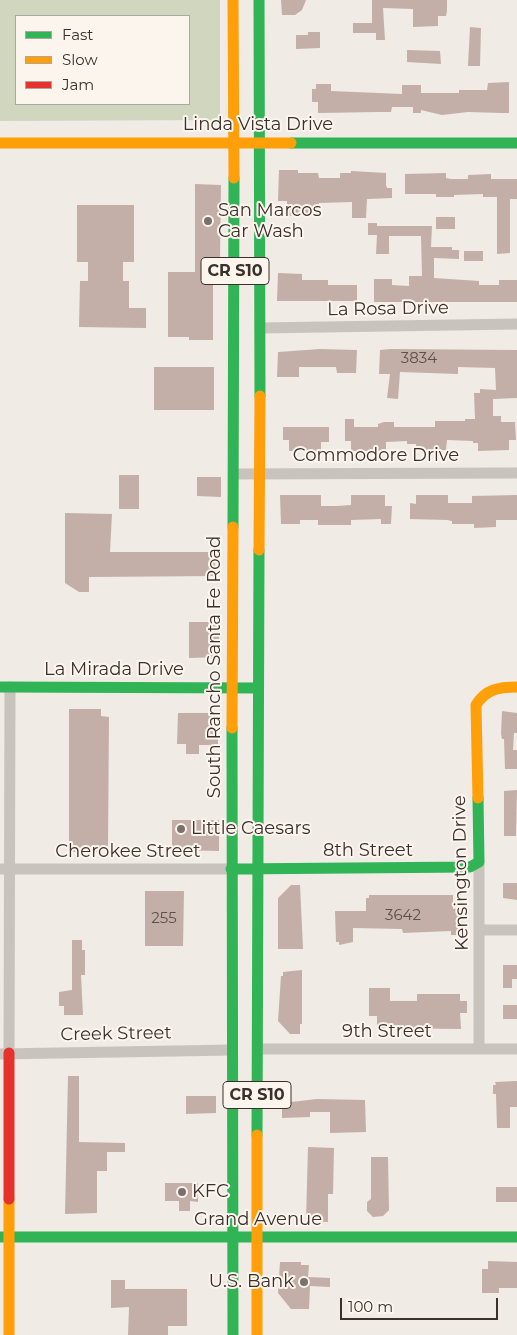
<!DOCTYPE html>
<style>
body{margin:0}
#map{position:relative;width:517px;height:1335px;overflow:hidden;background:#f0ebe5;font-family:Montserrat,sans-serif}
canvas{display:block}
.legend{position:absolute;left:15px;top:15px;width:175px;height:90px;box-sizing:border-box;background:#fbf5ee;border:1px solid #aea6a0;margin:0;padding:6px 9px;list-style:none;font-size:15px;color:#3b302b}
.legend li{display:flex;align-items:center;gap:10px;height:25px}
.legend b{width:25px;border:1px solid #aea6a0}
.scale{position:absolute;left:340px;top:1298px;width:158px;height:22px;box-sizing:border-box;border:2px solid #3b302b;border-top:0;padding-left:6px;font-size:15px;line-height:18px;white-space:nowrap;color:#3b302b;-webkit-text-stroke:4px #fbf5ee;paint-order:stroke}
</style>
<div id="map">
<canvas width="517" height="1335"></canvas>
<ul class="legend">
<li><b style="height:6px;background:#30b455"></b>Fast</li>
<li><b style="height:6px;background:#ff9f0a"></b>Slow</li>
<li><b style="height:6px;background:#e5322d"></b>Jam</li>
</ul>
<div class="scale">100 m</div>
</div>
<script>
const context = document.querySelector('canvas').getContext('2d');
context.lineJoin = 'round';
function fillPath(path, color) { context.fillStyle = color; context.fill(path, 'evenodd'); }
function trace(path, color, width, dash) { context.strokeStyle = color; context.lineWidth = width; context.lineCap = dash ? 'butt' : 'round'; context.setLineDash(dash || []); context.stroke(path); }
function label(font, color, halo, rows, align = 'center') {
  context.font = font + ' Montserrat,sans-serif'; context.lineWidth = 4; context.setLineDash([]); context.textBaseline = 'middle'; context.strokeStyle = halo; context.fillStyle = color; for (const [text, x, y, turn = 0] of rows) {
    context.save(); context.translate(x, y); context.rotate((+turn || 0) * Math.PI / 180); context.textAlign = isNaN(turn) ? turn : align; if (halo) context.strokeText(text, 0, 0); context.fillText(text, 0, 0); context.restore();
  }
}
const green = new Path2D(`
 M0,0H220V120L0,121ZM16,16H189V104H16Z`);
const building = new Path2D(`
 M281,0H306L302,10L295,15H282Z
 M372,0H447V11L446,16H438V26L413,27V9L383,8L385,40H376V33H353V23H372Z
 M470,27L481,28L480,66H468Z
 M308,32H320V48L296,49V35H308Z
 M407,50L440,51L441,64L407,62Z
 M509,82V113H501L468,112L442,115L421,110V113H413V107H392L391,112H378L318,113V102H312V89H316V84H331V91L402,94V85H421V93H459V90H487L488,83Z
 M279,170H298V173H318L319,178H340V173H351V171L386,173V185L387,188H392V198L367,199L366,218H352V202L319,203V212L287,216V201H278Z
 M446,173V178L451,179H468V175L491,174V179H517V199H510V253L497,254V197H483V194L454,195V197H436V194H405V174Z
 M195,184L221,185L220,258H213V340H189V337H168V272H195Z
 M77,205H134V262H123V281H129V308H146V328L79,327L80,281H88V262H77Z
 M436,217H455V229H436Z
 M368,223H377V226H432L431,247H452V250H459V259L434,258V278L479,281V285H499V280H517V302H374V279H392V285L409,286V276H422L421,236H389V254H376L377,235H368Z
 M464,251H483V261H464Z
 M278,273L302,274V280H328V285H357V301H277Z
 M320,349L357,350L356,373H337L336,367H299V377H277L278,352Z
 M391,349L517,350V398L493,399V416H501V422H515L516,440H509V450L478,451V443H473V441L447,440L446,450L416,451V444H407V441L386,442V451H351V441H345V419H354V427H378V424L384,422H394V427H435V421H465V419H475L474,393H480V389L496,390L495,368L458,367V374L400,372L398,399L387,398L390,374H379L380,350Z
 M154,367H214V410H154Z
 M283,427H329V442H321V451H289V440H283Z
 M119,475H139V509H119Z
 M197,477H221V497L197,496Z
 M280,495H321V506H337L351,505V495H385V506H392L391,524H381V519L351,520V525H318V520H300V524H281Z
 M416,495H448V503H472V496L517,495V520H496V527L474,528V524H452V521L447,520L410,519V503L416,504Z
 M65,513L112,514L110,552H215V576L89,577V592H79L65,583Z
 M189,622H219V657L189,658Z
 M69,709H101V716L109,717L108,846H101V852H69Z
 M502,711L517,713V733H514L513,750H517V769H505L504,739H502L501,734Z
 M178,713H218V745H199V754H186V744H177Z
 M517,790L516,836H504V791Z
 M172,820H219V851L172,850Z
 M503,883H517V900L503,898Z
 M291,885H300L303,949H278V898Z
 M145,891H184L183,946H145Z
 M369,895H453V909L460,908L461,935H451V931L403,933L402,929L353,928V942L339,945V942H336L335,911H366V898H369Z
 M72,940H82V950H85V975H81L83,1015H64V1006H59V992L72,990Z
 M503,965H517V979H512V988H503Z
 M302,970V1024H300V1034H290L278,1021L281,976H283V972Z
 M369,988H390V1001H417V994H460V1001H467V1013H460L461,1029L377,1028V1016H369Z
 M503,1005H517V1019H503Z
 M68,1076H79V1142L125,1143V1152H107V1171H97V1213L65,1214Z
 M517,1081V1107H510V1128H497L496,1094H493V1085H496L495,1082Z
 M186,1096H216V1113L186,1114Z
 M291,1097V1102L317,1099L365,1100L366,1132L330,1133V1112H310V1117L282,1118V1098Z
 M308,1147L334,1148L333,1194H328V1222L306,1221Z
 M371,1157H388L389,1210L383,1216L373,1217L367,1211V1202L371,1199Z
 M165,1183H198V1202L190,1201V1211H179V1201H165Z
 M496,1187H517V1202H496Z
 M488,1261L517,1262V1288H499V1293H482V1269H488Z
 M280,1262H301V1265H309L308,1277L330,1278V1287L310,1286L309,1309H291L278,1293Z
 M111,1280H125V1289H187V1326H168V1335H128L129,1307L111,1308Z`);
const street = new Path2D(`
 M260,328L517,324
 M235,474L517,473
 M479,862V1049
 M0,869H231
 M480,930H517
 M258,1049H517
 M9,1053L10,687
 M0,1054L232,1050`);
const fast = new Path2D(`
 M259,0L260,396
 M291,143H517
 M233,527L234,178
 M0,687L258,688
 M232,728L233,1335
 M231,869L470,867L479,862L478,798
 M257,1135L259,550
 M0,1237H517`);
const slow = new Path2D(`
 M233,0L234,178
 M0,143H291
 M259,550L260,396
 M232,728L233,527
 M478,798L476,705C486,689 499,687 517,687
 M257,1135V1335
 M9,1199V1335`);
const jam = new Path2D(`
 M9,1053V1199`);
const markers = [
 [208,221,5,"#7a716c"],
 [181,829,5,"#7a716c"],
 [182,1192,5,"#7a716c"],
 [304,1282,5,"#7a716c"]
];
const numberNames = [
 ["3834",419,359],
 ["3642",403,916],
 ["255",164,919]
];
const shields = [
 [235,271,68],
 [257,1095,68]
];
const shieldNames = [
 ["CR S10",235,271],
 ["CR S10",257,1095]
];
const streetNames = [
 ["Linda Vista Drive",258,125],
 ["La Rosa Drive",388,309,-1],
 ["Commodore Drive",376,456],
 ["South Rancho Santa Fe Road",215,667,-90],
 ["La Mirada Drive",114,670],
 ["8th Street",368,851],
 ["Cherokee Street",128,852],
 ["Kensington Drive",461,873,-91],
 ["9th Street",387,1032],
 ["Creek Street",116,1034,-1],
 ["Grand Avenue",258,1220]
];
const poiNames = [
 ["San Marcos",218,211],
 ["Car Wash",218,232],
 ["Little Caesars",191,829],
 ["KFC",192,1192],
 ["U.S. Bank",294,1282,"right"]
];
fillPath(green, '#d1d6bf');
fillPath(building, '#c3afa7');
trace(street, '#c9c3be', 11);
trace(fast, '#30b455', 11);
trace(slow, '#ff9f0a', 11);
trace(jam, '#e5322d', 11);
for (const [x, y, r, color] of markers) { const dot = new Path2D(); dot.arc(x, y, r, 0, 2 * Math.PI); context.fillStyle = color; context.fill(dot); trace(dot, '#fbf5ee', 2); }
label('15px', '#5d504a', null, numberNames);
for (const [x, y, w] of shields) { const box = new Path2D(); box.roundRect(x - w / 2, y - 13.5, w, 27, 4); context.fillStyle = '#fbf5ee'; context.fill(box); trace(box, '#3b302b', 1); }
label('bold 16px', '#3b302b', null, shieldNames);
label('18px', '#3b302b', '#fbf5ee', streetNames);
label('18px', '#3b302b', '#fbf5ee', poiNames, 'left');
</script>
